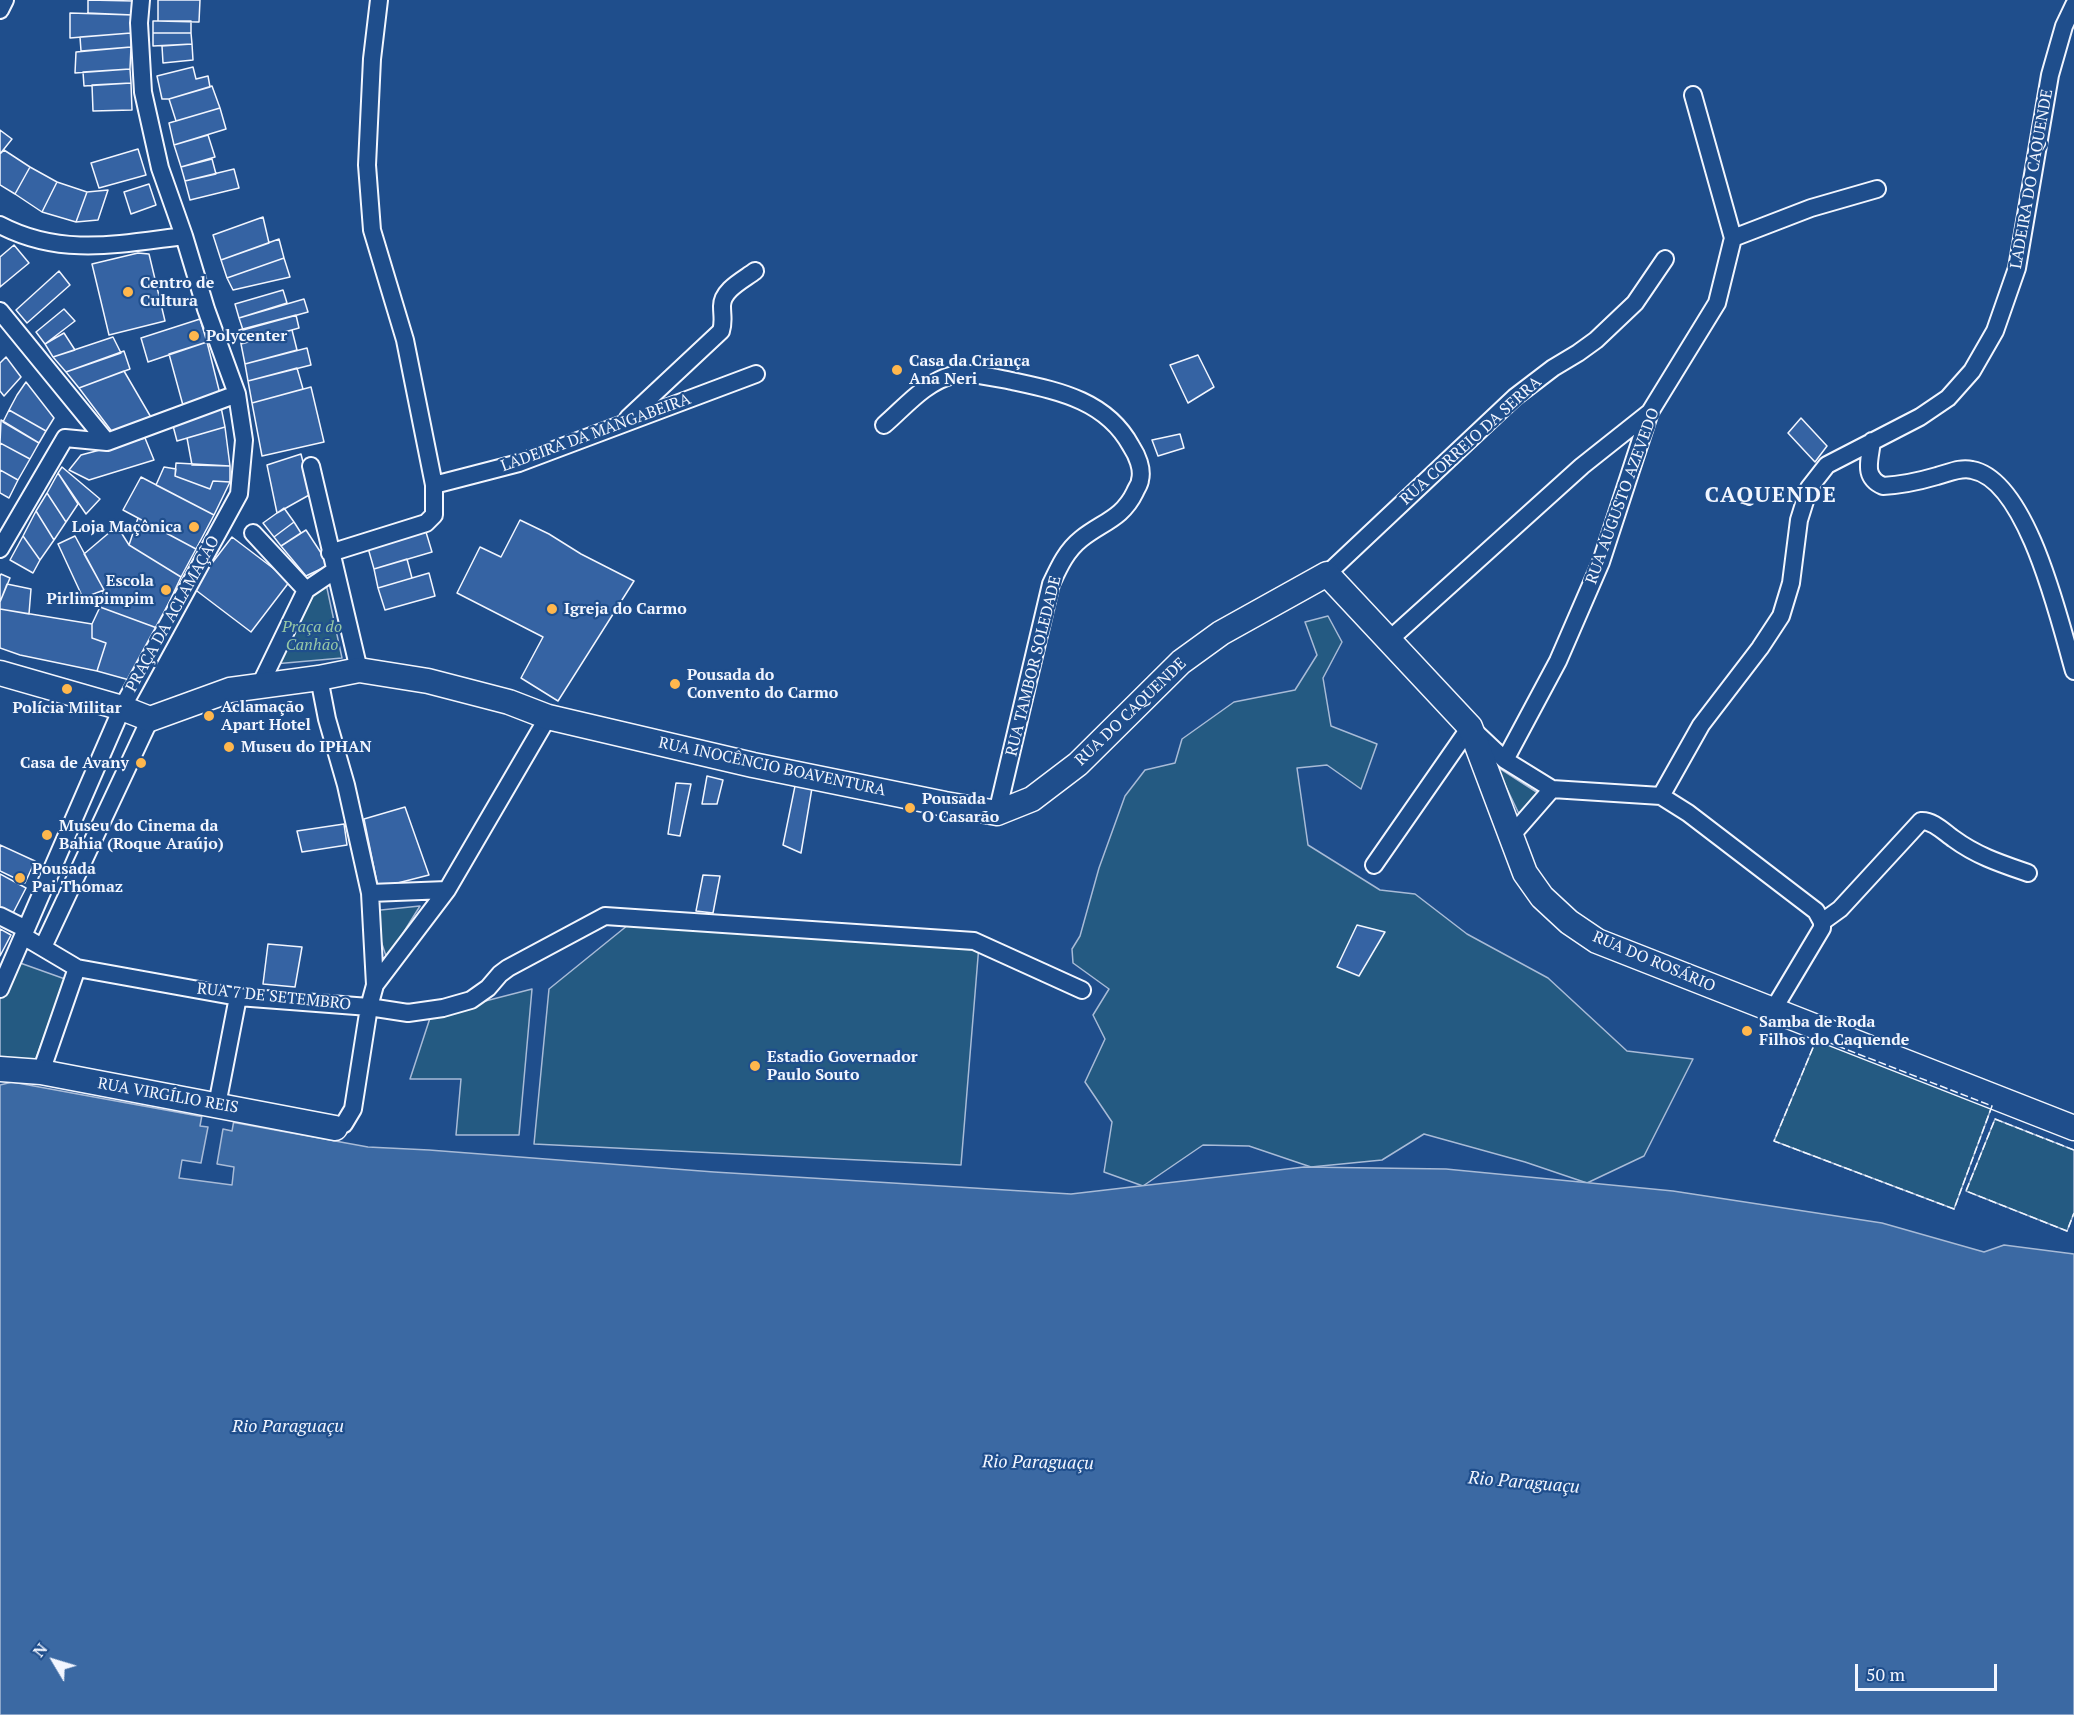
<!DOCTYPE html>
<meta charset="utf-8">
<style>
body{margin:0}
#map{position:relative;width:2074px;height:1715px;overflow:hidden;background:#1f4e8c;font-family:"PT Serif",serif}
canvas{display:block}
.north{position:absolute;left:24px;top:1631px;width:60px;height:60px;-webkit-text-stroke:4px #1f4e8c;paint-order:stroke;rotate:308deg;font-size:16px;font-weight:700;line-height:24px;text-align:center;color:#f2f6ff}
.north::after{content:'';display:block;margin:auto;width:21px;height:27px;background:#f2f6ff;clip-path:polygon(50% 0,100% 100%,50% 72%,0 100%)}
.scale{position:absolute;left:1855px;top:1664px;width:142px;height:27px;box-sizing:border-box;border:3px solid #f2f6ff;border-top:0;padding-left:8px;font-size:18px;line-height:21px;white-space:nowrap;color:#f2f6ff;-webkit-text-stroke:4px #1f4e8c;paint-order:stroke}
</style>
<div id="map">
<canvas width="2074" height="1715"></canvas>
<div class="north">N</div>
<div class="scale">50 m</div>
</div>
<script>
const context = document.querySelector('canvas').getContext('2d');
context.lineJoin = 'round';
function fillPath(path, color) { context.fillStyle = color; context.fill(path, 'evenodd'); }
function trace(path, color, width, dash) { context.strokeStyle = color; context.lineWidth = width; context.lineCap = dash ? 'butt' : 'round'; context.setLineDash(dash || []); context.stroke(path); }
function label(font, color, halo, rows, align = 'center') {
  context.font = font + ' "PT Serif",serif'; context.lineWidth = 4.5; context.setLineDash([]); context.textBaseline = 'middle'; context.strokeStyle = halo; context.fillStyle = color; for (const [text, x, y, turn = 0] of rows) {
    context.save(); context.translate(x, y); context.rotate((+turn || 0) * Math.PI / 180); context.textAlign = isNaN(turn) ? turn : align; if (halo) context.strokeText(text, 0, 0); context.fillText(text, 0, 0); context.restore();
  }
}
const green = new Path2D(`
 M325,579L342,658L263,665Z
 M1328,616L1342,642L1323,678L1331,726L1377,744L1361,789L1327,765L1297,768L1308,845L1380,890L1415,894L1467,934L1548,978L1627,1051L1693,1059L1644,1156L1587,1183L1525,1162L1424,1134L1382,1160L1311,1167L1249,1146L1203,1145L1143,1186L1104,1172L1112,1122L1085,1082L1105,1039L1093,1015L1109,989L1073,963L1072,949L1080,936L1099,868L1125,796L1145,770L1175,763L1182,739L1234,702L1295,690L1317,655L1305,622Z
 M1496,766L1538,793L1520,816Z
 M420,906L387,959L371,911Z
 M628,925L979,945L961,1165L534,1144L549,989Z
 M9,959L65,979L28,1080L0,1076V980Z
 M532,989L519,1135H456L461,1079H410L431,1015Z
 M1817,1038L1992,1106L1954,1209L1774,1141Z
 M1995,1119L2074,1150V1213L2067,1231L1966,1191Z`);
const water = new Path2D(`
 M12,1082L368,1147L429,1150L714,1172L1071,1194L1304,1167L1446,1169L1673,1191L1882,1223L1984,1252L2004,1245L2074,1254V1715H0V1085Z`);
const pier = new Path2D(`
 M202,1115L234,1120L232,1131L223,1129L217,1164L234,1167L232,1185L179,1178L182,1160L201,1163L208,1127L200,1126Z`);
const building = new Path2D(`
 M88,0L134,1L133,15L88,13Z
 M158,0H200L199,22L158,21Z
 M70,13L133,15L131,33L70,38Z
 M153,21H191V33H153Z
 M131,33V47L81,51L80,37Z
 M153,33H191L192,44L153,46Z
 M192,44L193,60L163,63L162,46Z
 M131,47L130,69L75,73L76,52Z
 M193,67L196,79L208,76L210,87L169,99H162L157,76Z
 M130,69L131,83L84,86L83,72Z
 M131,83L132,110L93,111L92,85Z
 M212,86L220,108L176,121L169,99Z
 M220,108L226,129L174,145L169,123Z
 M0,130L12,139L0,154Z
 M208,135L215,157L181,167L174,145Z
 M138,149L146,175L99,188L91,163Z
 M4,150L30,167L15,194L0,185V154Z
 M212,159L216,174L185,181L181,167Z
 M30,167L57,182L42,212L15,194Z
 M234,169L239,188L190,200L185,181Z
 M57,182L87,192L76,222L42,212Z
 M149,184L156,205L131,214L124,192Z
 M108,190L98,220L76,222L87,192Z
 M263,217L269,243L221,260L213,235Z
 M279,239L284,258L227,278L221,260Z
 M14,245L29,263L0,287V257Z
 M138,253L149,254L165,321L109,335L92,264Z
 M284,258L290,277L233,290L227,278Z
 M59,271L70,285L27,323L16,310Z
 M283,290L287,303L239,318L235,304Z
 M304,299L308,312L243,330L239,318Z
 M64,309L75,321L45,344L36,332Z
 M296,315L299,328L241,344L239,330Z
 M200,319L207,342L148,362L141,338Z
 M292,330L297,350L245,364L241,344Z
 M64,333L75,350L53,357L45,344Z
 M113,337L121,353L66,372L53,357Z
 M207,342L221,398L184,409L169,354Z
 M307,348L311,365L248,381L245,364Z
 M124,351L130,369L79,388L66,372Z
 M1198,355L1214,387L1188,403L1170,365Z
 M6,357L21,377L4,396L0,391V363Z
 M297,368L303,389L252,403L248,381Z
 M124,371L152,419L113,433L79,388Z
 M26,382L54,418L46,431L9,410L17,395Z
 M311,387L324,442L262,456L252,403Z
 M221,407L225,427L177,441L172,422Z
 M9,410L46,431L39,443L3,422Z
 M1801,418L1827,446L1815,462L1788,433Z
 M1,420L39,443L30,459L0,443Z
 M225,427L230,466L192,465L187,438Z
 M1180,434L1184,448L1158,456L1152,440Z
 M145,438L154,460L89,480L69,470L81,455Z
 M0,443L30,459L18,480L0,470Z
 M301,454L311,494L277,513L267,465Z
 M176,463L230,466V482L213,481L210,489L175,476Z
 M62,467L100,499L86,514L58,473Z
 M164,467L176,469L175,476L210,489L213,481L230,482L214,515L156,485Z
 M0,470L18,480L9,498L0,493Z
 M58,473L78,504L66,522L47,493Z
 M141,477L214,515L196,549L123,510Z
 M47,493L66,522L54,540L36,511Z
 M284,508L294,522L274,537L263,523Z
 M36,511L54,540L40,560L23,536Z
 M138,518L196,549L181,577L129,545Z
 M520,520L549,534L581,554L634,581L558,701L521,678L543,637L457,593L480,547L501,557Z
 M294,522L301,533L281,546L274,537Z
 M117,526L129,545L181,577L157,628L100,607L104,590L84,554Z
 M306,530L329,565L306,576L281,546Z
 M426,532L432,552L374,569L368,548Z
 M23,536L40,560L33,573L10,560Z
 M75,536L104,590L83,598L58,544Z
 M232,537L290,581L251,632L193,588Z
 M407,559L412,578L378,588L374,569Z
 M429,573L435,596L385,610L378,588Z
 M1,574L10,578L0,602V576Z
 M7,584L31,589L29,614L0,609V602Z
 M100,607L157,628L133,681L97,671L106,643L92,638V624Z
 M0,609L92,624V638L106,643L97,671L20,655L0,648Z
 M707,776L723,780L717,804H702Z
 M676,783L691,784L680,836L668,834Z
 M795,786L812,788L801,853L783,845Z
 M405,807L429,875L378,888L364,819Z
 M344,824L347,845L302,852L297,831Z
 M0,845L35,861L25,883L0,871Z
 M0,874L26,888L11,917L0,911Z
 M703,875L720,876L713,913L696,911Z
 M1357,925L1385,932L1359,976L1337,967Z
 M0,929L11,935L0,956Z
 M268,944L302,947L295,987L263,984Z`);
const street = new Path2D(`
 M0,10L5,0
 M1693,95L1733,238
 M0,225C61,257 119,244 184,236
 M0,311L107,442
 M628,418L721,331C724,322 722,316 722,306C722,290 743,280 755,271
 M884,425C905,407 925,382 953,375C969,371 996,378 1012,381C1058,391 1106,400 1131,446C1137,455 1143,469 1140,480C1140,484 1136,489 1135,492C1122,519 1102,522 1081,539C1066,551 1059,567 1051,584L997,813
 M1872,441C1870,460 1862,477 1883,486C1901,485 1920,481 1937,476C1949,473 1960,467 1972,470C2028,480 2060,623 2074,671
 M311,466L359,670
 M434,485L519,463L756,374
 M253,533L306,590
 M0,549L65,438L107,442L237,394
 M330,553L426,523L434,515V485L405,340L372,230L367,165L372,59L379,0
 M1327,574L1515,397L1553,368L1578,353L1596,340L1635,303L1665,259
 M1389,640L1582,466L1650,412
 M319,678L327,719L346,785L370,893L375,985L369,1007L353,1109L344,1124L335,1128
 M260,685L306,590L334,571
 M1505,760L1558,661L1601,562L1650,412L1717,303L1733,238L1811,208L1877,189
 M1552,789L1661,796L1688,813L1816,911L1822,922V928L1773,1010
 M1661,796L1701,725L1760,648L1781,616L1791,583L1799,520L1809,488L1827,465L1920,417L1948,398L1972,371L1995,331L2017,268L2050,75L2064,26L2074,5
 M1374,865L1470,727L1505,760L1552,789L1511,836
 M370,893L447,890
 M0,916L26,929
 M1822,922L1840,909L1921,821C1933,820 1945,833 1954,839C1977,856 2002,864 2028,873
 M23,936L77,968L238,997L369,1007L408,1013L443,1008L471,1000L488,988L500,974L508,968L605,916L974,941L1082,990
 M43,947L150,719
 M375,985L447,890L548,717
 M0,989L122,708L239,494L244,440L237,394L206,309L184,236L160,168L143,92L139,23L141,0
 M41,1072L77,968
 M217,1105L238,997`);
const secondary = new Path2D(`
 M0,673L122,708L150,719L230,690L319,678L359,670L428,681L509,702L548,717L753,765L945,804L997,813L1032,799L1078,764L1181,662L1221,633L1327,574L1470,727L1525,873L1542,897L1569,922L1597,941L2074,1128
 M0,1069L41,1072L335,1128`);
const fence = new Path2D(`
 M1817,1038L1992,1106L1954,1209L1774,1141Z
 M2074,1150L1995,1119L1966,1191L2067,1231L2074,1213`);
const markers = [
 [128,292,6,"#ffb74d"],
 [194,336,6,"#ffb74d"],
 [897,370,6,"#ffb74d"],
 [194,527,6,"#ffb74d"],
 [166,590,6,"#ffb74d"],
 [552,609,6,"#ffb74d"],
 [675,684,6,"#ffb74d"],
 [67,689,6,"#ffb74d"],
 [209,716,6,"#ffb74d"],
 [229,747,6,"#ffb74d"],
 [141,763,6,"#ffb74d"],
 [910,808,6,"#ffb74d"],
 [47,835,6,"#ffb74d"],
 [20,878,6,"#ffb74d"],
 [1747,1031,6,"#ffb74d"],
 [755,1066,6,"#ffb74d"]
];
const streetNames = [
 ["LADEIRA DO CAQUENDE",2032,179,-80],
 ["LADEIRA DA MANGABEIRA",596,433,-20],
 ["RUA CORREIO DA SERRA",1471,441,-42],
 ["RUA AUGUSTO AZEVEDO",1623,496,-70],
 ["PRAÇA DA ACLAMAÇÃO",173,614,-61],
 ["RUA TAMBOR SOLEDADE",1034,666,-76],
 ["RUA DO CAQUENDE",1131,712,-44],
 ["RUA INOCÊNCIO BOAVENTURA",772,767,12],
 ["RUA DO ROSÁRIO",1654,962,23],
 ["RUA 7 DE SETEMBRO",274,997,6],
 ["RUA VIRGÍLIO REIS",168,1096,10]
];
const poiNames = [
 ["Centro de",140,283],
 ["Cultura",140,301],
 ["Polycenter",206,336],
 ["Casa da Criança",909,361],
 ["Ana Neri",909,379],
 ["Loja Maçônica",182,527,"right"],
 ["Escola",154,581,"right"],
 ["Pirlimpimpim",154,599,"right"],
 ["Igreja do Carmo",564,609],
 ["Pousada do",687,675],
 ["Convento do Carmo",687,693],
 ["Aclamação",221,707],
 ["Apart Hotel",221,725],
 ["Polícia Militar",67,708,"center"],
 ["Museu do IPHAN",241,747],
 ["Casa de Avany",129,763,"right"],
 ["Pousada",922,799],
 ["O Casarão",922,817],
 ["Museu do Cinema da",59,826],
 ["Bahia (Roque Araújo)",59,844],
 ["Pousada",32,869],
 ["Pai Thomaz",32,887],
 ["Samba de Roda",1759,1022],
 ["Filhos do Caquende",1759,1040],
 ["Estadio Governador",767,1057],
 ["Paulo Souto",767,1075]
];
const parkNames = [
 ["Praça do",312,627],
 ["Canhão",312,645]
];
const waterNames = [
 ["Rio Paraguaçu",288,1427],
 ["Rio Paraguaçu",1038,1463,1],
 ["Rio Paraguaçu",1524,1483,5]
];
const districtNames = [
 ["CAQUENDE",1771,496]
];
fillPath(green, '#245a82');
trace(green, '#a8bbd7', 1.5);
fillPath(water, '#3b69a3');
trace(water, '#a8bbd7', 1.5);
fillPath(pier, '#1f4e8c');
trace(pier, '#a8bbd7', 1.5);
fillPath(building, '#3563a3');
trace(building, '#f2f6ff', 1.5);
trace(street, '#f2f6ff', 20);
trace(secondary, '#f2f6ff', 27);
trace(street, '#1f4e8c', 16);
trace(secondary, '#1f4e8c', 24);
trace(fence, '#f2f6ff', 1.5, [8, 3]);
for (const [x, y, r, color] of markers) { const dot = new Path2D(); dot.arc(x, y, r, 0, 2 * Math.PI); context.fillStyle = color; context.fill(dot); trace(dot, '#1f4e8c', 2); }
label('16px', '#f2f6ff', '#1f4e8c', streetNames);
label('bold 16px', '#f2f6ff', '#1f4e8c', poiNames, 'left');
label('italic 16px', '#97c8a6', '#1f4e8c', parkNames);
label('italic 18px', '#f2f6ff', '#1f4e8c', waterNames);
context.letterSpacing = '1.5px';
label('bold 22px', '#f2f6ff', '#1f4e8c', districtNames);
context.letterSpacing = '0px';
</script>
